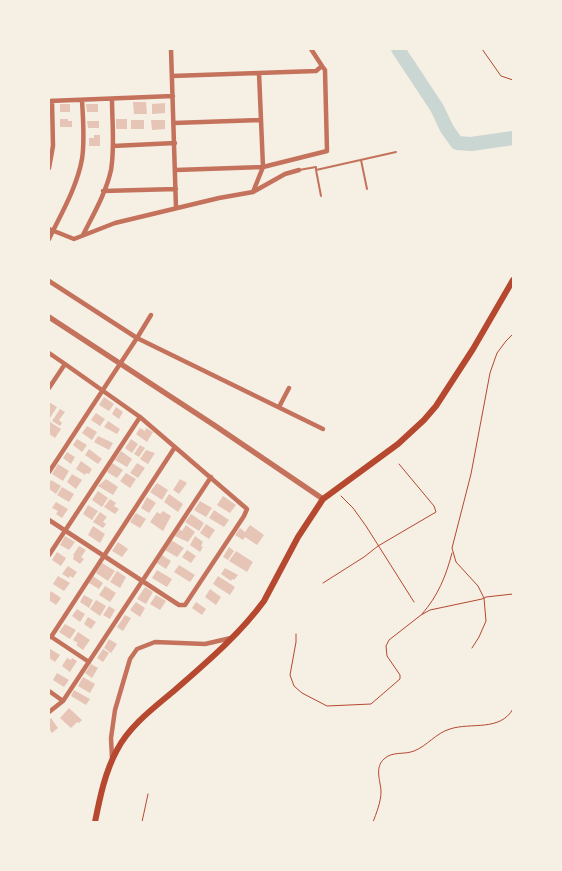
<!DOCTYPE html>
<style>
body{margin:0}
#map{position:relative;width:562px;height:871px;overflow:hidden;background:#f6efe4;font-family:Commissioner,sans-serif}
canvas{display:block}
.frame{position:absolute;inset:0;border:50px solid #f6efe4;pointer-events:none}
</style>
<div id="map">
<canvas width="562" height="871"></canvas>
<div class="frame"></div>
</div>
<script>
const context = document.querySelector('canvas').getContext('2d');
context.lineJoin = 'round';
function trace(path, color, width, dash) { context.strokeStyle = color; context.lineWidth = width; context.lineCap = dash ? 'butt' : 'round'; context.setLineDash(dash || []); context.stroke(path); }
function fillPath(path, color) { context.fillStyle = color; context.fill(path, 'evenodd'); }
const river = new Path2D(`
 M398,49L437,108L447,129L457,143L471,144L513,138`);
const building = new Path2D(`
 M133,102H146L147,114H134Z
 M165,103V113L152,114V104Z
 M60,104H70V112H60Z
 M86,104H98V112H87Z
 M60,119H68V121H72V127H60Z
 M116,119H127V129H116Z
 M131,120H144V129H131Z
 M151,120H165V129L152,130Z
 M87,121H99V128H88Z
 M94,135H100V146H89V138H94Z
 M104,397L114,404L109,411L99,405Z
 M49,402L57,407L50,418H49Z
 M116,407L123,412L119,419L112,414Z
 M60,409L65,412L59,420L62,423L60,426L52,421Z
 M96,413L105,419L100,426L91,420Z
 M108,421L120,429L117,434L104,427Z
 M50,422L61,429L55,438L49,434Z
 M87,426L97,432L92,440L82,433Z
 M140,428L145,431L146,428L153,432L147,442L136,434Z
 M98,436L113,443L109,450L94,442Z
 M77,439L87,445L82,452L73,445Z
 M131,439L138,444L132,453L125,448Z
 M140,445L145,448L139,457L134,454Z
 M89,449L102,459L98,464L85,455Z
 M146,450L155,453L148,464L140,459Z
 M121,451L132,459L127,467L115,460Z
 M67,452L75,457L71,464L63,458Z
 M81,461L92,469L89,474L86,473L85,475L76,469Z
 M112,463L123,470L117,478L107,472Z
 M137,463L145,468L138,478L130,473Z
 M58,464L69,471L63,481L52,474Z
 M126,473L136,479L130,488L120,481Z
 M72,474L82,480L76,489L67,482Z
 M106,479L118,487L113,495L98,486Z
 M180,479L187,483L179,494L173,490Z
 M51,480L61,486L56,494L49,489V484Z
 M157,483L168,490L162,500L150,492Z
 M62,487L74,494L69,502L57,495Z
 M98,491L108,498L102,507L92,500Z
 M169,494L183,504L178,512L164,502Z
 M223,496L236,505L230,513L217,505Z
 M147,497L156,503L149,513L141,508Z
 M110,499L116,503L114,506L119,509L115,514L104,507Z
 M200,501L212,508L206,517L194,510Z
 M56,502L68,509L62,518L56,514L58,511L52,508Z
 M88,505L98,511L92,520L83,514Z
 M214,510L229,520L224,527L209,518Z
 M163,511L171,516L163,531L150,522L157,512L160,514Z
 M100,512L107,517L103,522L106,524L103,528L93,522Z
 M136,513L146,519L140,528L130,522Z
 M191,514L204,523L199,531L185,522Z
 M206,524L215,530L209,539L200,533Z
 M186,525L195,532L188,542L175,536L179,529L182,531Z
 M250,525L264,535L257,545L245,537L243,540L235,535L240,528L245,532Z
 M93,526L105,534L100,543L88,535Z
 M65,536L75,542L69,550L60,545Z
 M195,536L203,542L201,546L203,547L200,552L190,545Z
 M171,540L184,548L177,557L165,550Z
 M118,542L128,549L122,557L112,551Z
 M79,546L86,550L81,557L84,559L80,564L73,559L74,556L73,555Z
 M229,547L234,551L228,560L223,557Z
 M187,550L196,556L191,563L182,557Z
 M236,551L253,562L247,572L229,561Z
 M57,552L66,558L61,566L52,560Z
 M162,555L171,561L166,569L157,563Z
 M102,563L115,571L108,581L96,573Z
 M179,565L195,575L190,582L174,572Z
 M68,566L77,572L73,578L70,576L69,578L62,574Z
 M225,568L238,575L234,580L232,579L231,581L221,574Z
 M157,570L172,579L167,587L152,578Z
 M117,571L126,577L120,588L110,582Z
 M58,576L70,583L64,591L53,584Z
 M93,576L103,583L99,589L89,583Z
 M218,576L235,587L230,595L213,584Z
 M105,586L116,593L110,602L99,595Z
 M145,587L153,592L146,604L137,599Z
 M210,589L221,597L216,605L205,597Z
 M51,591L61,598L56,605L49,600V595Z
 M84,595L93,600L89,608L80,602Z
 M156,595L166,601L160,610L150,604Z
 M96,600L106,606L100,616L90,609Z
 M136,602L145,608L140,617L130,610Z
 M196,602L206,609L202,615L192,608Z
 M109,606L115,610L110,619L103,615Z
 M77,609L85,614L80,622L72,616Z
 M125,615L131,618L123,631L117,627Z
 M88,617L96,622L91,629L84,624Z
 M65,624L76,630L70,639L59,632Z
 M78,632L90,640L83,650L76,645L78,643L73,640Z
 M109,639L117,644L111,653L104,648Z
 M50,649L60,655L55,662L49,658Z
 M103,649L109,653L103,662L97,658Z
 M67,658L71,660L72,658L77,661L70,672L62,666Z
 M91,664L98,668L92,678L85,673Z
 M57,673L69,680L64,687L53,680Z
 M83,677L95,684L90,693L78,686Z
 M74,690L90,699L86,705L71,696Z
 M69,708L82,720L79,723L77,722L71,728L60,718Z
 M51,718L58,728L52,733L49,729V720Z`);
const path = new Path2D(`
 M482,49L501,76L513,80
 M341,496L353,508L366,526L414,602
 M323,583L364,557L378,546L436,512L434,506L399,464
 M422,614C438,596 446,576 452,553
 M296,634V642L290,675L294,686L302,693L327,706L371,704L400,679V675L387,656L386,646L389,640L421,615L430,610L482,599L486,597L513,594
 M472,648L479,637L486,621L484,598L478,586L456,562L452,548L471,474L490,373L497,353L506,341L513,334
 M142,822L148,794
 M373,822C376,814 381,802 381,792C381,782 374,768 384,759C392,751 404,755 414,751C427,746 436,733 450,729C471,722 500,732 513,709`);
const service = new Path2D(`
 M361,160L367,189
 M299,170L316,167V170L396,152
 M316,170L321,196`);
const minor = new Path2D(`
 M171,49L176,208
 M172,76L316,71L322,66L311,49
 M49,101L173,96
 M174,123L260,120
 M113,146L175,143
 M49,168L53,146L52,101
 M176,170L263,167L327,151L325,70L322,66
 M103,191L176,189
 M253,192L263,167L259,73
 M49,229L74,239L115,223L219,198L253,192L285,174L299,170
 M83,235C93,215 106,193 111,170C115,147 112,122 112,99
 M49,239C61,214 77,187 82,159C85,140 83,119 82,100
 M49,281L137,338L49,472
 M151,315L137,338L323,429
 M49,353L65,364L49,388
 M279,407L289,388
 M49,520L179,605H185L244,516L247,509L140,417L65,364
 M49,555L140,417
 M50,636L89,662
 M51,637L175,447
 M49,691L63,701
 M49,712L63,701L211,477
 M112,758L111,738L115,710L130,659L137,649L155,642L205,644L231,638`);
const tertiary = new Path2D(`
 M49,317L214,425L323,499`);
const secondary = new Path2D(`
 M95,822C100,797 105,772 117,750C130,725 155,707 175,690C207,662 239,635 264,601L298,537L323,499L398,444L424,420L436,406L473,349L513,280`);
trace(river, '#c9d6d2', 14);
fillPath(building, '#e6c5b7');
trace(path, '#b5482f', 1);
trace(service, '#c5725c', 2);
trace(minor, '#c5725c', 4.5);
trace(tertiary, '#c5725c', 5.5);
trace(secondary, '#b5482f', 6);
</script>
